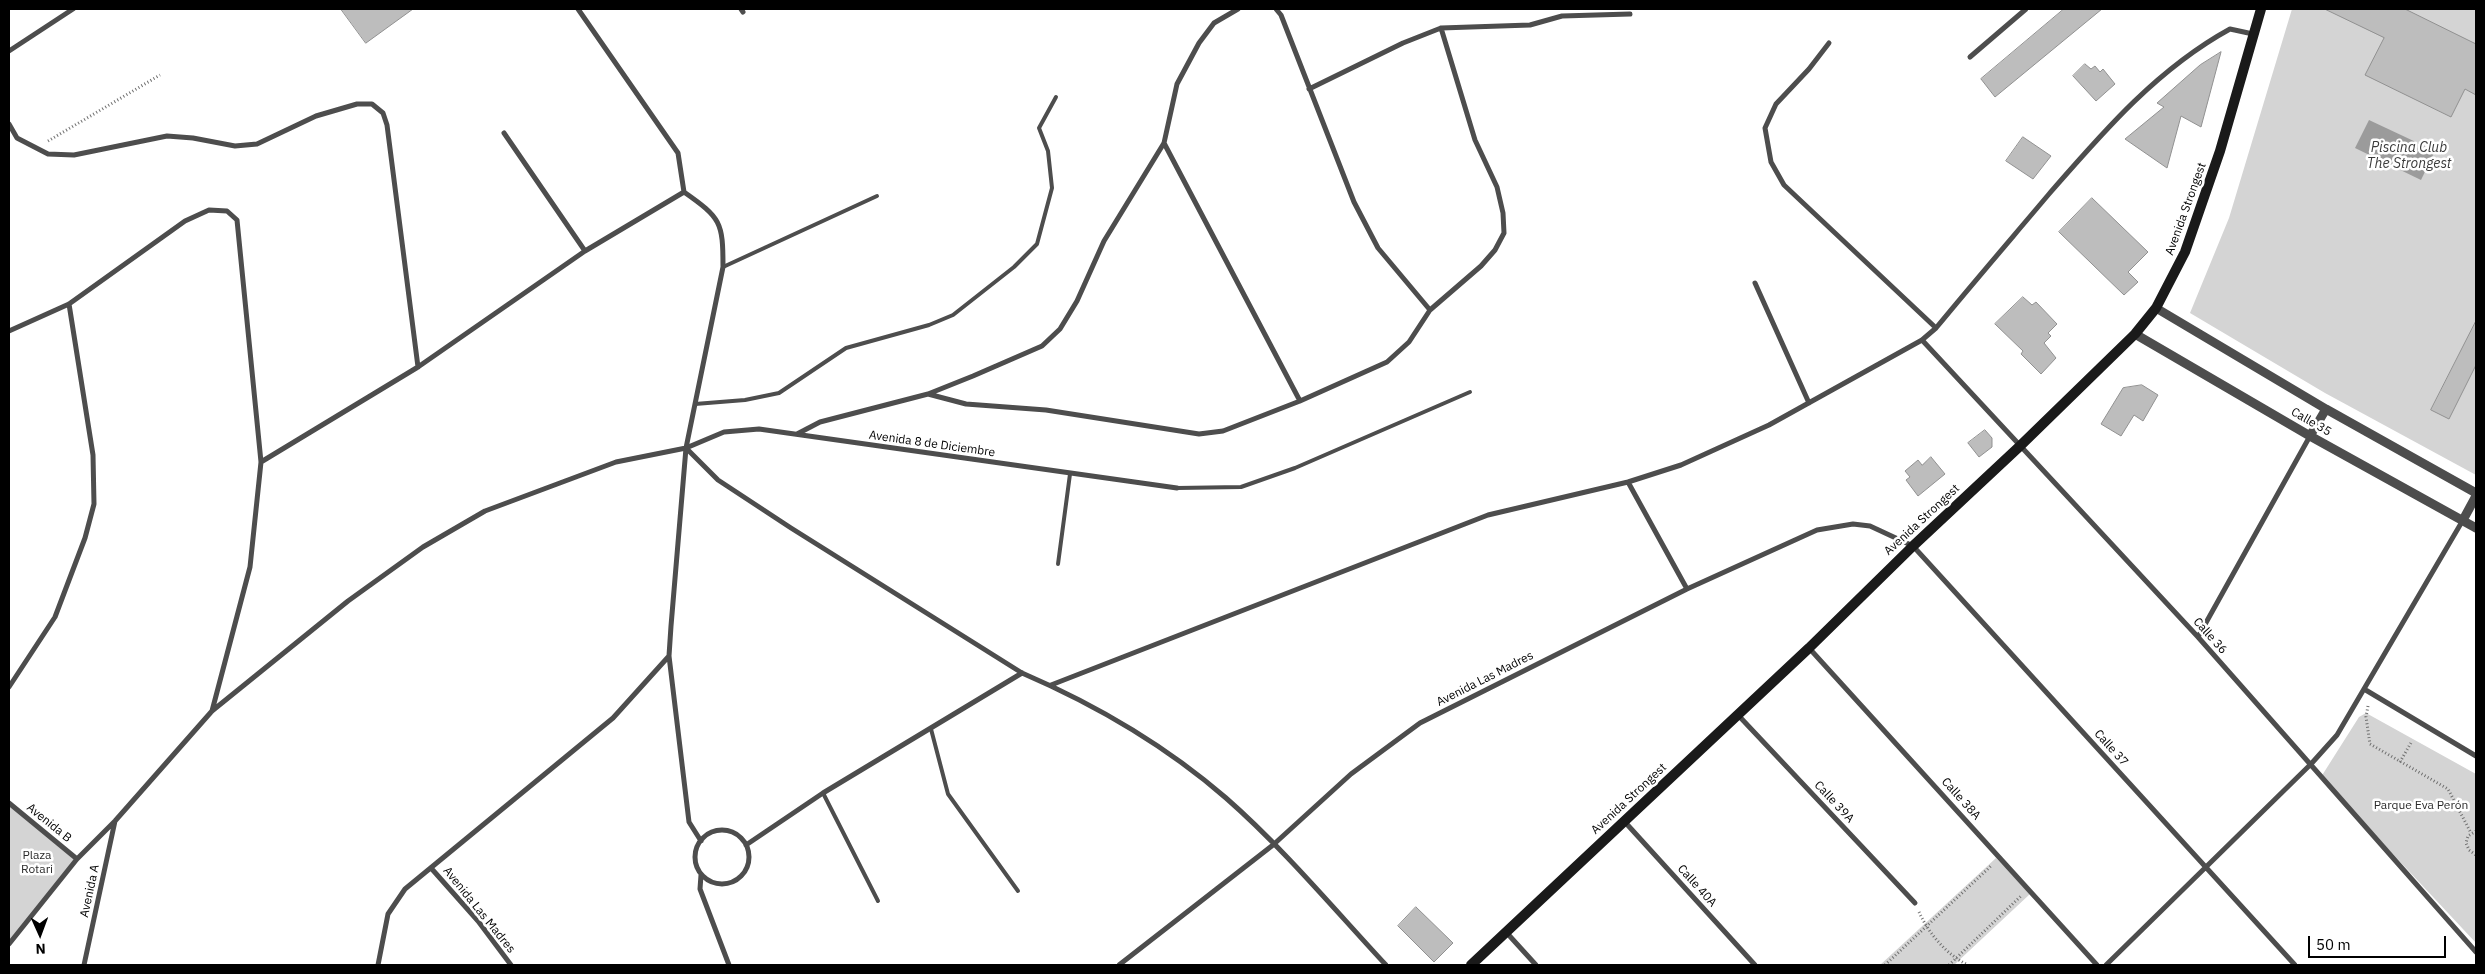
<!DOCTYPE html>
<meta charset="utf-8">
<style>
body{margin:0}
#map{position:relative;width:2485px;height:974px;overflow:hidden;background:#fff;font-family:"IBM Plex Sans",sans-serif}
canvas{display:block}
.frame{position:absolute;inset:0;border:10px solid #000;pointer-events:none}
.north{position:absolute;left:15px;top:909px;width:50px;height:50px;-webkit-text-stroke:4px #fff;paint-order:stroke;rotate:178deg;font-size:14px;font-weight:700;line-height:20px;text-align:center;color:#000}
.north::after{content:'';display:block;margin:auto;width:18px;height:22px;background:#000;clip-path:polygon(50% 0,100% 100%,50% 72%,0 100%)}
.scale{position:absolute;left:2308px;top:936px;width:138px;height:22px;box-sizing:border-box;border:2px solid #000;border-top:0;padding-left:6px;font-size:15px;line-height:18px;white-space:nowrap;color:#000;-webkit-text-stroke:4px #fff;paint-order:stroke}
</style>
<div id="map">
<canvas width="2485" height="974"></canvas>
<div class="frame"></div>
<div class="north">N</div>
<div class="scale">50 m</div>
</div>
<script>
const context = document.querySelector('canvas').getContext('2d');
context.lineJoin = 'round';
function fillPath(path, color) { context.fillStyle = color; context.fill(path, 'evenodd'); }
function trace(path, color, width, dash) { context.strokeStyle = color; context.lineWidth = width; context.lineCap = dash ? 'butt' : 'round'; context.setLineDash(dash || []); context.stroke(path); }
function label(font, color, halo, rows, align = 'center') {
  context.font = font + ' "IBM Plex Sans",sans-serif'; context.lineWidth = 5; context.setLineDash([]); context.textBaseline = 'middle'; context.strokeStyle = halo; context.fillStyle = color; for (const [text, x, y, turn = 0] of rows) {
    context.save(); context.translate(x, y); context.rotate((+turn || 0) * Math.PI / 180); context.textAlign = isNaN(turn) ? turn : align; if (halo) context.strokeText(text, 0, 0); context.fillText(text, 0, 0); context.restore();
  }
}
const green = new Path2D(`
 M2292,9H2476V475L2325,393L2190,313L2229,218Z
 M2366,713L2476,774V943L2321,777L2359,717Z
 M9,803L77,859L9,944Z
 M1996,858L2030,894L1954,965H1880Z`);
const water = new Path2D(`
 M2369,120L2435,151L2421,180L2355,148Z`);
const building = new Path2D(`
 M341,9H413L366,43Z
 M2064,9H2102L1995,97L1981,79Z
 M2325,9H2405L2476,44V95L2465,89L2451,117L2365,75L2384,38Z
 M2221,52L2201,127L2181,116L2167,168L2125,139L2164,107L2157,103L2200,65Z
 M2085,64L2091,69L2095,66L2100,72L2103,69L2115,84L2096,101L2073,76Z
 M2023,137L2051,156L2033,179L2006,161Z
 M2092,198L2148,252L2128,272L2138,282L2124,295L2059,232Z
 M2023,297L2032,305L2036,302L2057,324L2048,333L2051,336L2044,343L2056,358L2041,374L2021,354L2023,351L1995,324Z
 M2476,321V365L2449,419L2431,410Z
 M2142,385L2158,395L2143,421L2134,415L2121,436L2101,424L2123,388Z
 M1985,430L1992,438V447L1979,457L1968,443Z
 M1931,457L1945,474L1918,496L1906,480L1910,477L1905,471L1918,460L1922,465Z
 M1416,907L1453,943L1434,962L1398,926Z`);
const path = new Path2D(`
 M48,141L160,75
 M2368,706L2366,717L2370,744L2448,789L2471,833
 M2400,762L2412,741
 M2476,831L2468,836L2466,843L2469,850L2476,855
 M1919,912C1929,934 1947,955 1968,965
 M1885,965L1992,865
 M1949,965L2021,896`);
const service = new Path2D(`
 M723,267L877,196
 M695,404L745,400L779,393L846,348L929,325L953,315L1014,267L1037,244L1052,188L1048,151L1039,128L1056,97
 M1177,488L1241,487L1295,468L1470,392
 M1058,564L1070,474
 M931,729L948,794L1018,891
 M823,793L878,901`);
const minor = new Path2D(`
 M578,9L678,153L684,192C721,218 723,222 723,267L686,448L671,626L669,656L689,822L701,841
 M741,9L743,12
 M1276,9L1281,15L1354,202L1378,248L1430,310
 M1829,43L1809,69L1776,104L1765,128L1771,162L1784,185L1936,328
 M9,51L73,9
 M1970,57L2026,9
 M1309,89L1403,43L1441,28L1530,25L1562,16L1630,14
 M9,124L17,138L48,154L74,155L167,136L193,138L235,146L257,144L316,116L357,104H372L383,113L387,125L418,367
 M504,133L585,251
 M1164,143L1300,401
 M1755,283L1809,403
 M9,331L69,304L185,221L209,210L227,211L237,220L261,462L250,567L212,711
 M1922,340L2198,637L2476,952
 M928,394L966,404L1046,410L1199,434L1223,431L1300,401L1387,362L1409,342L1430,310L1481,266L1495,250L1504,233L1503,213L1497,187L1475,140L1441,28
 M797,434L820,422L928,394L973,376L1042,346L1060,329L1077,301L1104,241L1164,143L1177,84L1199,43L1214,23L1238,9
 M686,448L718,480L791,528L1022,673C1094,704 1166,746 1226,798C1283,848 1334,909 1386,965
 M261,462L418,367L585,251L684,192
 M1628,482L1687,589
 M2198,637L2310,436
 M1809,648L2097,965
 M1051,685L1488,515L1628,482L1681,465L1769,425L1922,340L1936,328C1973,283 2011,239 2049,194C2103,132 2157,69 2230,29L2253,34
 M9,687L55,617L85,538L94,504L93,455L69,304
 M2364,689L2476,756
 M1738,715L1915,903
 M9,803L77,859
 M1624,821L1755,965
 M695 857a27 27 0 1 1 54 0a27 27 0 1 1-54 0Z
 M746,845L823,793L1022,673
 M431,868L478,921L511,965
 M701,875L700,889L729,965
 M1506,932L1536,965
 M9,944L77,859L115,821L212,711L348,601L423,547L485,511L616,462L686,448L724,432L759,429L1177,488
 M84,965L115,821
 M378,965L388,914L405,889L613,718L669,656
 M1119,965L1273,845L1351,774L1420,723L1687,589L1817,530L1853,524L1870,526L1913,546L2295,965
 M2106,965L2311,764L2337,735L2463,520`);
const tertiary = new Path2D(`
 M2156,308L2326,409L2476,493
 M2135,334L2310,436L2476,528
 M2310,436L2326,409
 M2463,520L2476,496`);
const secondary = new Path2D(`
 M1471,965L1809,648L1913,546L2020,446L2135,334L2156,308L2185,252L2220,151L2261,9`);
const streetNames = [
 ["Avenida Strongest",2186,209,-70],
 ["Calle 35",2311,422,30],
 ["Avenida 8 de Diciembre",932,444,8],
 ["Avenida Strongest",1922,520,-43],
 ["Calle 36",2210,636,48],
 ["Avenida Las Madres",1485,679,-27],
 ["Calle 37",2111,748,48],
 ["Avenida Strongest",1629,799,-43],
 ["Calle 38A",1961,799,48],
 ["Calle 39A",1834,802,47],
 ["Avenida B",49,823,39],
 ["Calle 40A",1697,886,48],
 ["Avenida A",90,891,-78],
 ["Avenida Las Madres",479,910,51]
];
const parkNames = [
 ["Parque Eva Perón",2421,806],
 ["Plaza",37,856],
 ["Rotari",37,870]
];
const waterNames = [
 ["Piscina Club",2409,148],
 ["The Strongest",2409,164]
];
fillPath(green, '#d4d4d4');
fillPath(water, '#9b9b9b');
fillPath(building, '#bdbdbd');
trace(building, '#919191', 1);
trace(path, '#6f6f6f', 3, [1, 2.5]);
trace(service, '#4d4d4d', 4);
trace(minor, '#4d4d4d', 5);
trace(tertiary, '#4d4d4d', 9);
trace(secondary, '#1a1a1a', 10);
label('12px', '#000', '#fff', streetNames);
label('12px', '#2b2b2b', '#fff', parkNames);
label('italic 14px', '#3c3c3c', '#fff', waterNames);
</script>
